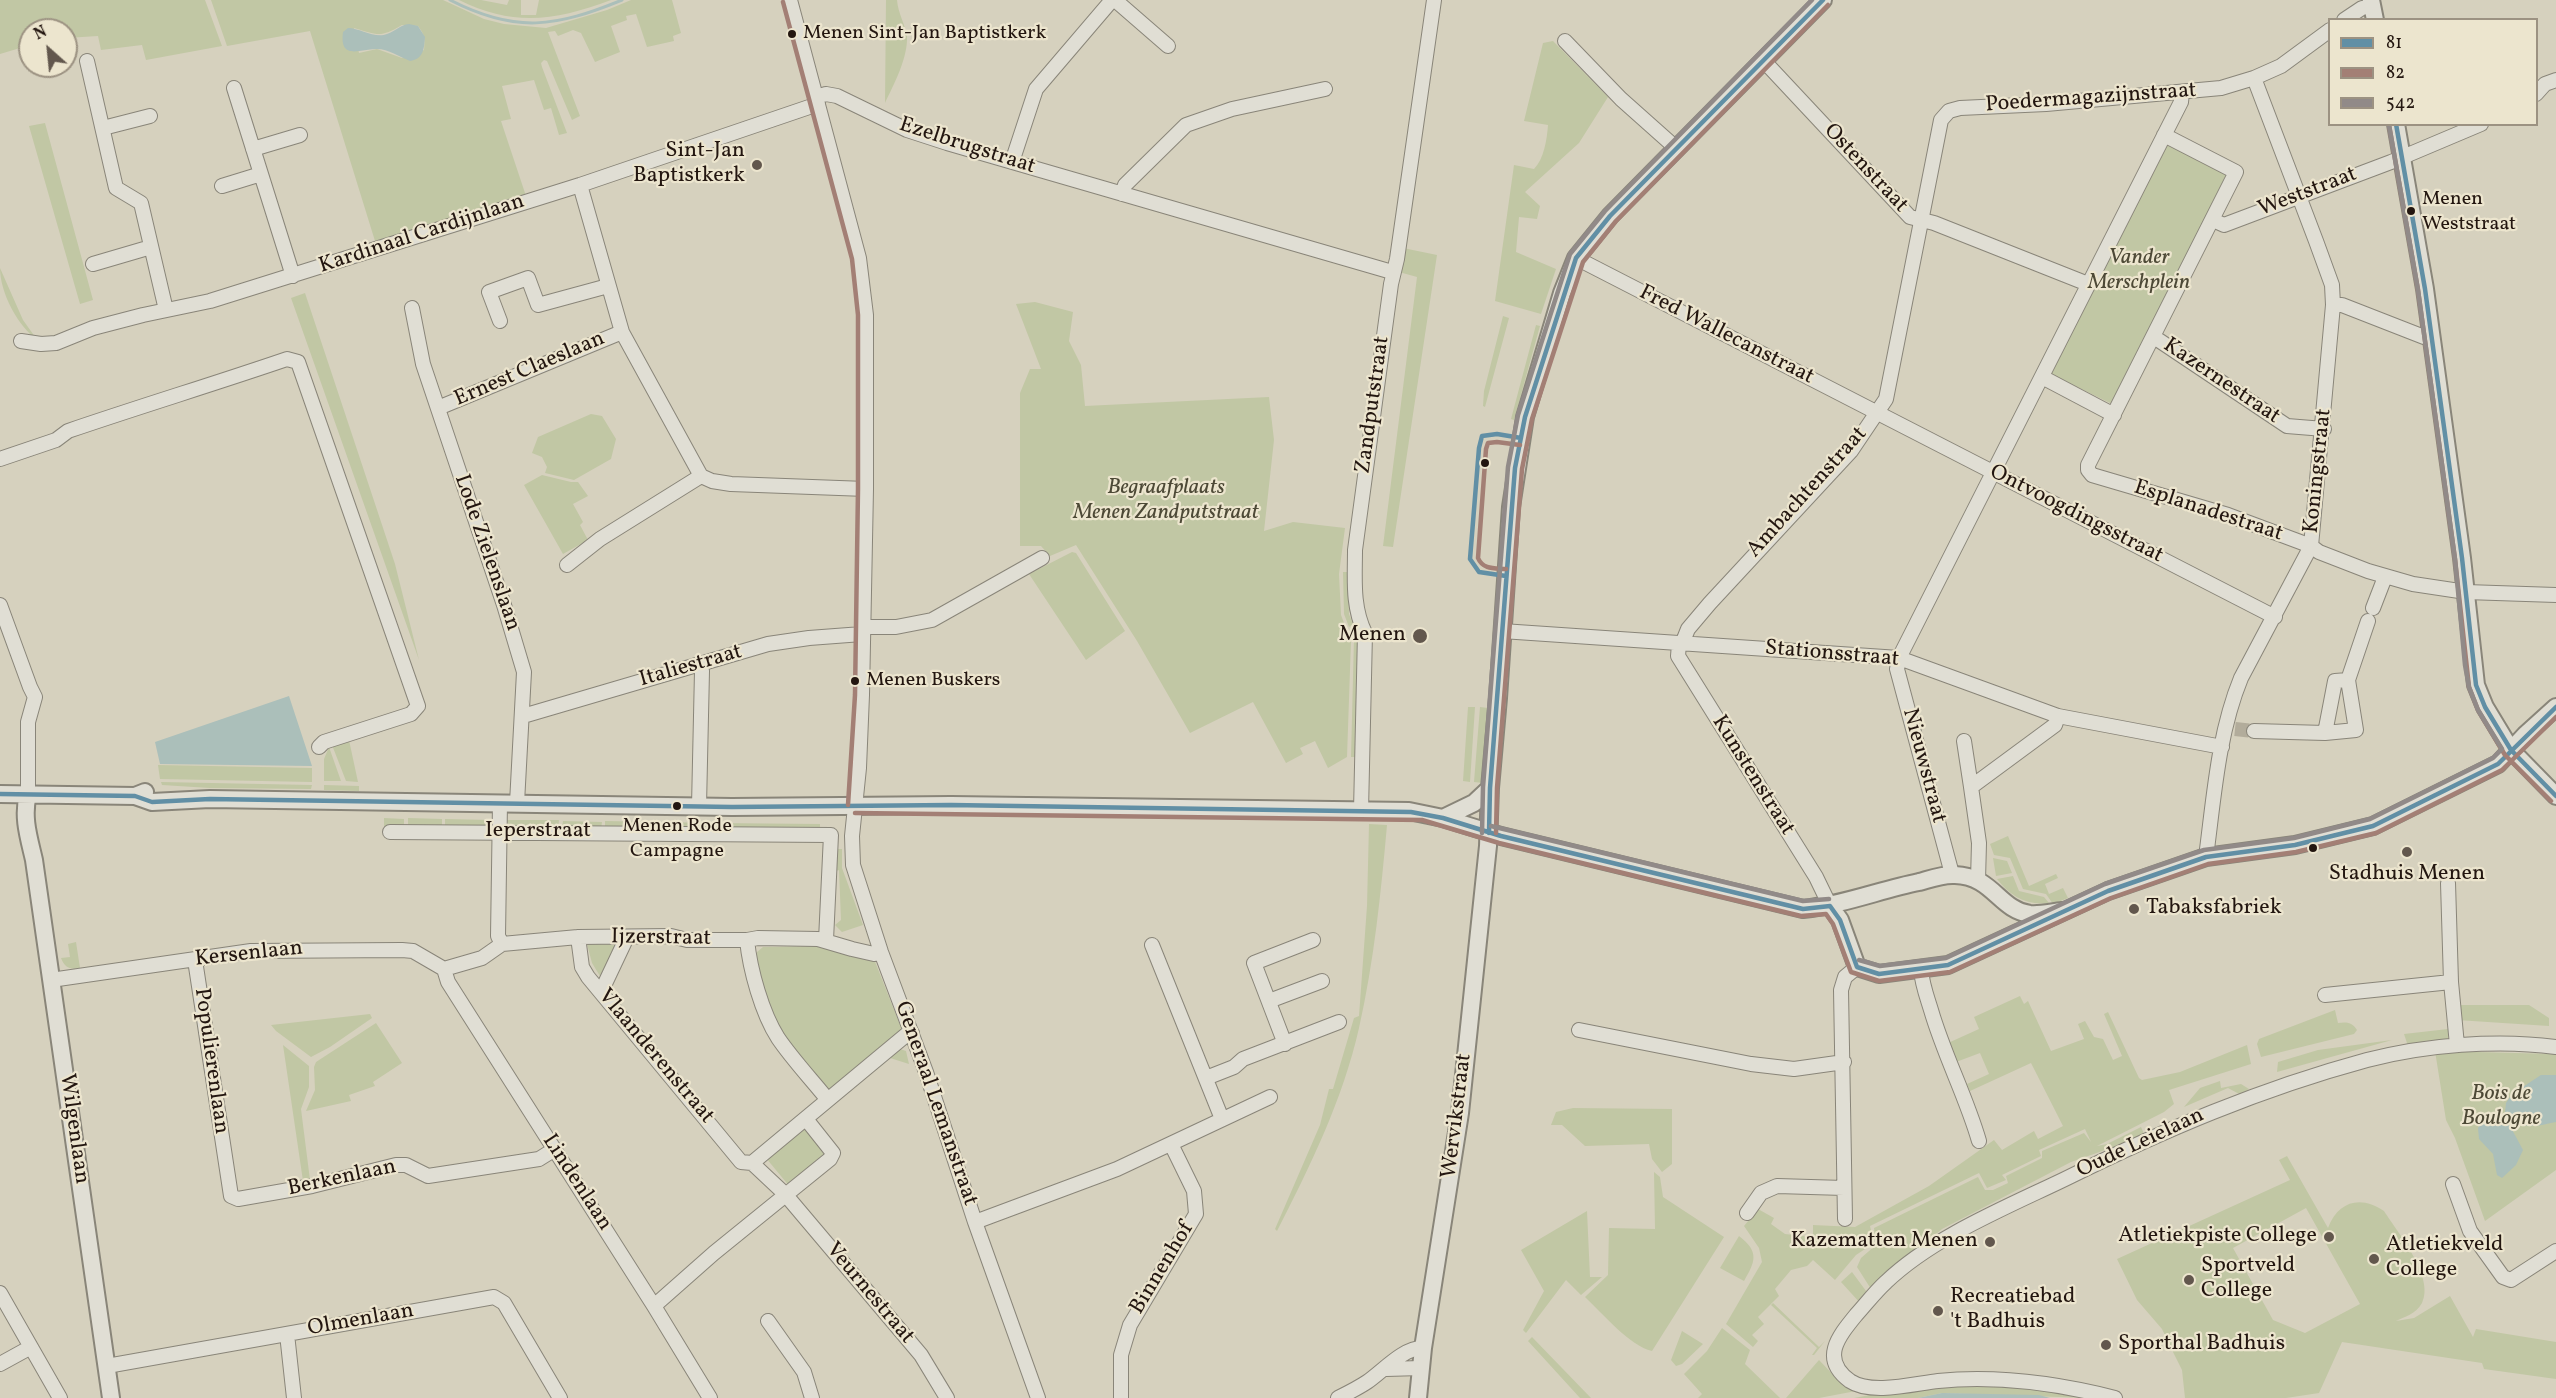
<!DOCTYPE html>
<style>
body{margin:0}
#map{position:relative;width:2556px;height:1398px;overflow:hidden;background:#d6d1be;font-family:Vollkorn,serif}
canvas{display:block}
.legend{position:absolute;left:2328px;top:18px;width:210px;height:108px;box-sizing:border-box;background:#ece5ce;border:2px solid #9c9282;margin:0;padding:8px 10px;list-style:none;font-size:18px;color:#231610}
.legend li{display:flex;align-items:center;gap:12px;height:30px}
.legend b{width:30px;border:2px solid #9c9282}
.north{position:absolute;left:18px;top:18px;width:60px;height:60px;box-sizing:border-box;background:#ece5ce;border:2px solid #9c9282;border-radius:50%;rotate:333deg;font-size:16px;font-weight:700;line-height:24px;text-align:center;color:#231610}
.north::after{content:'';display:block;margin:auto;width:21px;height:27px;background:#62574d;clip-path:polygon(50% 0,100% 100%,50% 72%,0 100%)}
</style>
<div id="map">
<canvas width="2556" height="1398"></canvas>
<ul class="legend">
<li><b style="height:8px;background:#618fa5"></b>81</li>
<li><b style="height:8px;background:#a37f75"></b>82</li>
<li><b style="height:8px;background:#918a88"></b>542</li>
</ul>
<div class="north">N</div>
</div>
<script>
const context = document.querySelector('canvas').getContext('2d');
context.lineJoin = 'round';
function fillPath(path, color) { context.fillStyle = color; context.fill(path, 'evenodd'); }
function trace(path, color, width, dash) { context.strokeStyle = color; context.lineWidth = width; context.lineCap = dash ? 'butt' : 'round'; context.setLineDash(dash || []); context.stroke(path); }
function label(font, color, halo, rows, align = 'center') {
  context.font = font + ' Vollkorn,serif'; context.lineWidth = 4.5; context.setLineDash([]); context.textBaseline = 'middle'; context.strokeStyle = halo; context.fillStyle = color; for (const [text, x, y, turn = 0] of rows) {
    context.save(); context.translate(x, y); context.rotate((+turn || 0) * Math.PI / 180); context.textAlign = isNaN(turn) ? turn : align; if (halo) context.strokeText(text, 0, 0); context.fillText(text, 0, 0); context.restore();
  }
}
const green = new Path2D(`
 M0,0H205L222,46L146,60L142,45L101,50L98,36L66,38V30H30V45L0,54Z
 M211,0H443L484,19L504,24L546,28L607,10L631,0H672L681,33L673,36L674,41L647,47L636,14L626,16L627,20L611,26L620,52L595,62L581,33L573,30L558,36L555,31L548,32L580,116L572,120L547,61L544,60L541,63L542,67L567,133L559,135L551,108L544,110L534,80L502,86L511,119L501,121L526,196L375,241L310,31L227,46ZM402,25L418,26C425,35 425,39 424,50L402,58L377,49L359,53L354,28C378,35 380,38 402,25Z
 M459,0H481L507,5L509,0H521V15H536L539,0H611C555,21 514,27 459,0Z
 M886,0H897C898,13 905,24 907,36C908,58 894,84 885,103Z
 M1553,41L1608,97L1579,143L1525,192L1540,206L1537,219L1519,217L1516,252L1556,269L1541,314L1495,301L1514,165L1534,169C1544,159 1547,139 1548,125L1524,121L1543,43Z
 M45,123L93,300L80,304L29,126Z
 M2166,139L2229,170L2112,404L2049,373Z
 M1403,248L1437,255L1393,547L1383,546L1417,277L1399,272Z
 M0,268L23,320L38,341C18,326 0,293 0,268Z
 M305,293L395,564L419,660L291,298Z
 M1035,302L1073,312L1069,341L1081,365L1085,406L1269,397L1274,440L1264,531L1293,522L1345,528L1339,574L1341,615L1351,641L1347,757L1328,768L1315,741L1300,748L1303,754L1286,763L1253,702L1190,733L1137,641L1076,545L1050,556L1041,546H1020V393L1030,369H1041L1016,304Z
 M1503,316L1509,318L1485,407L1483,406L1484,391Z
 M1536,325L1540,326L1514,420L1511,419Z
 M591,414L602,416L616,439L611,459L574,480L545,473L547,467L542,457L532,453L538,437Z
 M542,475L571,482H578L588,496L573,504L583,522L580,525L588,540L563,554L524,485Z
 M1072,552L1076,553L1125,631L1086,660L1029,574Z
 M1343,572H1348L1349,614L1353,624L1349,627L1344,614Z
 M1356,629L1359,641L1357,757H1351L1354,638L1351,632Z
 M1468,707H1475L1470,782L1463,781Z
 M1480,707L1488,708L1483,783L1474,782Z
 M349,740L358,782L346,781L332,745Z
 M329,747L341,781H324V759Z
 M158,765L312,768V782L160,779Z
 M161,782L312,785L311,789L210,788L162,785Z
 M324,785L359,786V791L324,790Z
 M384,818L404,819V827L384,826Z
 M408,818L442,819V827L408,826Z
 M445,819L491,820L489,826L445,827Z
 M506,820H559L558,829L511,828Z
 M563,821L602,822L601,829L562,828Z
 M605,821L658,822V830L605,829Z
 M662,822L710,823V830H662Z
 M713,823L820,824V831L713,830Z
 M1369,824L1387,825C1381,892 1374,962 1359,1028C1343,1099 1310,1167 1277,1231L1275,1229L1320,1125L1329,1089H1333L1354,1018L1359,1016L1367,906Z
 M2008,836L2029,886L2056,874L2058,878L2045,884L2049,894L2063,888L2068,898L2053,904L2046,894L2023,889L2010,858L1994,855L1990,844Z
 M833,849H842V868L863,925L842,932L835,925L841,920L839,870L832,873Z
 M1993,858L2007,861L2012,873L1996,876Z
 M2013,876L2019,891L2044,897L2049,903C2027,906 2010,896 1997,879Z
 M76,942L80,968C70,970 65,968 61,958L70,957L68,944Z
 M622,943L603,981L592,963L587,944Z
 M822,946L874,959L902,1030L830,1090H826C811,1071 788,1049 777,1028C769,1011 754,971 757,952L763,947Z
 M2020,996L2024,1004L2028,1001L2051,1051L2084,1039L2078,1024L2085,1021L2094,1037L2103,1039L2113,1060L2122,1056L2104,1014L2108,1012L2139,1078L2142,1080L2180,1072L2247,1045L2251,1064L2169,1090L2174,1104L2164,1112L2097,1146L2107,1144L2141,1127L2145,1136L2071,1162L1942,1229L1871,1289L1857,1267L1861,1258L1876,1245L1874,1228L1978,1177L1985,1190H1993L2008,1183L2006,1176L2042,1158V1151L2084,1133L2091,1142L2085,1129L2039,1150L2041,1156L2002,1175L2006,1180L1987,1188L1979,1173L1870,1226L1874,1243L1856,1255L1835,1280L1813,1260L1807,1266L1791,1270L1775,1289L1779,1296L1758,1317L1764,1324L1752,1335L1758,1341L1753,1347L1726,1324L1762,1262L1759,1248L1744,1226L1758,1209L1774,1218L1771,1224L1785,1234L1813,1237V1225L1855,1227L1929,1186L1994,1140L2002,1150L2034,1131L2038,1139L2063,1126L2031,1063L1970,1091L1967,1084L1989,1074L1980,1053L1956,1062L1948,1043L1979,1029L1974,1017Z
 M2456,1005H2529L2549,1018V1026L2457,1020Z
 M2335,1010L2338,1023C2346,1022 2352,1022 2357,1030L2354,1034L2261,1057L2257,1044L2259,1039Z
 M370,1014L372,1018L330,1047L311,1057L276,1031L271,1025Z
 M376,1023L402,1063L373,1082L375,1086L349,1095L351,1101L306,1111L315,1090L314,1067L316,1062Z
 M2448,1029V1039L2443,1042L2408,1046L2404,1034Z
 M2392,1040L2277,1072L2278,1062L2318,1050Z
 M283,1045L309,1066V1087L301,1109L310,1180L303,1181Z
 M900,1049L906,1051L909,1064L890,1058Z
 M2435,1051L2556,1054V1170L2485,1221L2455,1138L2446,1120Z
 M2220,1081L2221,1088L2241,1084L2249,1089L2241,1095L2228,1088L2184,1107L2200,1088Z
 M1573,1108L1672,1109V1164L1662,1172L1652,1159L1649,1144L1585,1146L1562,1125H1551L1556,1112Z
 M804,1126L829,1156L790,1187L766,1158Z
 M2287,1156L2328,1228C2338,1201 2361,1195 2384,1211C2398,1233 2435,1277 2422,1303C2416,1314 2404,1317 2396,1321L2414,1318L2450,1296L2473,1337L2476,1329L2556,1342V1379L2484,1369L2482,1363L2342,1342L2319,1393L2286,1398H2185L2182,1370L2173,1352L2162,1329L2137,1300L2117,1259L2290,1180L2279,1160ZM2306,1208L2360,1304L2305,1333L2273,1320L2233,1248Z
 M1654,1172L1660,1177L1663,1197L1724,1237L1652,1351C1630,1346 1602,1313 1585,1297L1608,1275L1609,1228L1655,1229Z
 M1587,1211L1590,1277H1602L1581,1295L1566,1280L1526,1333L1523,1330L1544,1291L1521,1250Z
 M1739,1236C1760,1252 1755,1262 1744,1281L1720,1268Z
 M1852,1272L1869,1295L1861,1304L1841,1282Z
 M1773,1303L1819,1347L1825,1341L1814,1355H1812L1817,1348L1771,1305Z
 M1722,1328L1750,1350L1745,1364L1780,1398H1698L1702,1394L1684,1374L1707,1351Z
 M1682,1331L1703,1344L1682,1364L1676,1366L1671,1360Z
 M1532,1337L1591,1398H1580L1528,1341Z
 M1819,1360L1841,1383L1856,1391L1819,1398H1786Z
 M1965,1384L2041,1388L2088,1398L1942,1393L1918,1398H1854L1891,1391Z`);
const water = new Path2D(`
 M409,24L418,26L425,37C424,48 424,59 410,61C400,57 388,49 377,49C362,48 339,62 343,32L348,28C360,28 375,39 387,34C396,31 400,25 409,24Z
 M289,696L312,766L160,764L155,742Z
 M2541,1075H2556V1122C2541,1125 2527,1130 2514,1121L2509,1124L2523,1150L2516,1165L2502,1178L2497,1175L2493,1154L2479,1139L2478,1128L2486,1116L2492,1113L2500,1117L2505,1113L2506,1103L2512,1094Z
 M1942,1393L2039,1395L2050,1398H1918Z`);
const stream = new Path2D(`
 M450,0C516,34 556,27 622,0`);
const minorTunnel = new Path2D(`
 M2235,729L2254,731`);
const minor = new Path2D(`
 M790,0L859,258L866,315V489L862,695L859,768L852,836L853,865L881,952L926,1072L975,1222L1038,1398
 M1115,0L1168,46
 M2344,20L2362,8L2372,6
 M1565,41L1621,99L1676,148
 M1763,60L1910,217L1934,223L2088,284
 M87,61L116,188L141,203L166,310
 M234,88L293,276
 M2536,94L2545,84L2556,80
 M816,97L826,94L837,96L907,130L947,143L1392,272
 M103,128L150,116
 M2164,135L2236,172L2088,465V470L2092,475L2228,515L2311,546L2319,552L2368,571L2413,584L2466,592L2556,595
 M253,149L300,135
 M1012,162L1036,89L1112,0
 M580,185L622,332L701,476L712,481L731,484L866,489
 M222,186L261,174
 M1122,194L1125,185L1186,125L1232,109L1325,89
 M2213,220L2224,225L2391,162L2481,124
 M1576,258L2275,617
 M93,264L151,247
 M2333,305H2342L2424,337L2431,336
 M412,308L423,364L504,605L524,672L517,803
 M500,321L489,292L528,278L538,305L608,286
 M2154,337L2287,426L2324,429
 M21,341L41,344L56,343L93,328L143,315L210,301L580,185L818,104
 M2042,377L2114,415
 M438,408L622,332
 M0,459L56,440L68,431C141,406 214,384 287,359L298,362L418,706L411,714L324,742L319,747
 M567,565L600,539L701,476
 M0,605L30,687L35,697L28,722V795
 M2373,608L2385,577
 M862,627H896L932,620L1042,558
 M1502,631L1899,658L2058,716L2222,747
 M1679,644L1678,656L1816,877L1830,906
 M1682,644L1688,629L1710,603L1851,451L1886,399L1941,120L1949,111L1960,108L2046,104L2221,88L2254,78L2281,66L2330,30
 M523,716L768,644L809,638L862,634
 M2254,731L2325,733L2356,730L2348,680L2368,621
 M2325,733L2335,681L2348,680
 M1964,741L1971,787
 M500,803L498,936L502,944
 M699,806L702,671L700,664
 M1361,811L1365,633C1352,606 1355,579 1355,550L1391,284L1397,259L1434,0
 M390,832L831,835L826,940
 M2206,857C2214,797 2218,734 2241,678L2311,546L2333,305L2332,285L2316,241L2254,78
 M1952,874L1897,669L1899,658L2181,102L2182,93
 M1978,880L1979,843L1971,787L2055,725L2058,716
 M2448,883L2451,982L2457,1045
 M578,937L582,967L588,977L741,1162L752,1163
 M747,940C750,970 762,1013 778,1038C793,1060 812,1080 828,1100
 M1152,945L1222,1119
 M195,960L231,1196L238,1199L312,1186L396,1165H406L428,1176L539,1159L555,1149
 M444,969L448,982L654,1306L710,1398
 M444,969L482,958L502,944L578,937L671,936L687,940H747L758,938L818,939L852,949L874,954L881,952
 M1921,970C1922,984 1927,997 1931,1010C1944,1055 1966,1096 1979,1141
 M51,980L251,951L402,950L413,951L444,969
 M601,992L627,937
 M2325,995L2451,982
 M1269,1001L1322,981
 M1579,1030L1751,1064L1794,1069L1844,1062
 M1285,1044L1254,963L1313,940
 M1206,1078L1234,1067L1243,1059L1339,1022
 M752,1163L785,1194L921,1355L947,1398
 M752,1163L906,1035L912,1033
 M2453,1184L2470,1231L2503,1277L2511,1280L2556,1251
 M1747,1213L1761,1193L1777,1186L1844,1188
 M1845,1219L1841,990L1845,977L1857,967
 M975,1222L1117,1169L1270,1097
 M0,1293L60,1398
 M654,1306L714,1253L830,1159L833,1153L806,1119
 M768,1321L804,1372L812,1398
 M287,1334L294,1398
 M0,1364L31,1347
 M107,1366L494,1297L504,1303L560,1398
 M1386,1369L1421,1368
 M1121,1398V1355L1130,1325L1196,1214L1194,1191L1171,1144
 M1338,1398C1348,1393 1358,1388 1367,1382C1383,1371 1404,1347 1423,1348
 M2115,1398C2056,1383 1998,1375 1938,1381C1913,1384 1871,1395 1850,1381C1820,1359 1838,1337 1856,1315C1866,1304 1875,1292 1886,1282C1933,1237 2007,1207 2065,1179C2164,1130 2260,1089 2367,1060C2425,1045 2497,1039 2556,1047`);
const tertiary = new Path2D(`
 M2371,0L2375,20
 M2396,124L2425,289L2462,558L2476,685L2485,707L2511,750L2556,796
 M0,794L135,796L145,792
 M28,795C22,817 29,838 34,860L111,1398
 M135,796L152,802L210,799L732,807L951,805L1409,811L1443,818L1501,836L1803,909C1843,905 1880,890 1919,882C1930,879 1943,874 1955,875C1993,876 1999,910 2030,914C2040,915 2052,912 2062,911
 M1443,818L1474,803L1490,788
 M1830,906L1840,920L1857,967L1879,974L1948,965L2108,891L2206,857L2295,845L2373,826L2498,764L2525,735L2556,707
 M1418,1398L1423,1348L1460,1113L1488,846L1490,788L1498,698L1511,507L1525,417L1562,293L1576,258L1610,216L1823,0`);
const bus1 = new Path2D(`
 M2396,124L2425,289L2462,558L2476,685L2485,707L2511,750L2556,796
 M1506,576L1479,572L1470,559L1479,448L1482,436L1497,434L1521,438
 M0,794L135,796L152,802L210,799L732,807L951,805L1411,812L1443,818L1501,836L1803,909L1830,906L1840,920L1857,967L1879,974L1948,965L2108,891L2206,857L2295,845L2373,826L2498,764L2556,707
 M1489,833L1490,788L1515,468L1525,417L1576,258L1610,216L1823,0`);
const bus2 = new Path2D(`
 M783,2L852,259L858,315V489L855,695L848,805
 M2389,125L2418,290L2455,559L2469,687L2478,710L2505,755L2551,801
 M1506,569C1495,568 1483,570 1478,558L1486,449L1488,443L1497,442L1520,445
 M855,813L1422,820L1499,843L1801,916L1826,914L1833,924L1851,972L1879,981L1950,972L2111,898L2208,864L2296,852L2376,833L2502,770L2556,717
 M1496,833L1497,788L1522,469L1532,419L1583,262L1616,221L1828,5`);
const bus3 = new Path2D(`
 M1491,826L1803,901L1829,899
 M1482,833L1483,787L1508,467L1518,415L1570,254L1605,211L1812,0
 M1859,960L1880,966L1946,958L2105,884L2204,850L2294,838L2370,819L2493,758L2502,749L2478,710L2469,687L2465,665L2455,559L2418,290L2389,125`);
const markers = [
 [792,34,5,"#231610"],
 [757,165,6,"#62574d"],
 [2411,211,5,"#231610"],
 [1485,463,5,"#231610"],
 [1420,636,8,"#62574d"],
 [855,681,5,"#231610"],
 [677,806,5,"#231610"],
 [2313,848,5,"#231610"],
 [2407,852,6,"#62574d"],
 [2134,909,6,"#62574d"],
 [2329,1237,6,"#62574d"],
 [1990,1242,6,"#62574d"],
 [2374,1259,6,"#62574d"],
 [2189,1280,6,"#62574d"],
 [1938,1311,6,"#62574d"],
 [2106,1345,6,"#62574d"]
];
const busNames = [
 ["Menen Sint-Jan Baptistkerk",803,34],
 ["Menen",2422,200],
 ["Weststraat",2422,225],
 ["Menen Buskers",866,681],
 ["Menen Rode",677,827,"center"],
 ["Campagne",677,852,"center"]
];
const streetNames = [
 ["Poedermagazijnstraat",2091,99,-4],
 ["Ezelbrugstraat",967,147,18],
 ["Ostenstraat",1865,169,47],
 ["Weststraat",2308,193,-21],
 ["Kardinaal Cardijnlaan",422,235,-18],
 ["Fred Wallecanstraat",1726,336,27],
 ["Ernest Claeslaan",530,370,-23],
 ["Kazernestraat",2221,382,34],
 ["Zandputstraat",1374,405,-82],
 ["Koningstraat",2319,471,-84],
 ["Ambachtenstraat",1808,493,-48],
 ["Esplanadestraat",2208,512,18],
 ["Ontvoogdingsstraat",2076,515,27],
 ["Lode Zielenslaan",486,553,71],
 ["Stationsstraat",1832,655,5],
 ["Italiestraat",691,667,-16],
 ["Nieuwstraat",1923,766,75],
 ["Kunstenstraat",1752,776,58],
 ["Ieperstraat",538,832],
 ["Ijzerstraat",661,939,1],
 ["Kersenlaan",249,955,-6],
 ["Vlaanderenstraat",655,1057,50],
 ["Populierenlaan",210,1061,82],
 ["Generaal Lemanstraat",935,1104,71],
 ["Wervikstraat",1458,1116,-83],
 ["Wilgenlaan",73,1129,82],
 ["Oude Leielaan",2141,1144,-25],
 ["Berkenlaan",342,1179,-12],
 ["Lindenlaan",576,1183,57],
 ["Binnenhof",1163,1269,-59],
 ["Veurnestraat",869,1294,50],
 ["Olmenlaan",361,1321,-10]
];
const poiNames = [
 ["Sint-Jan",745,152,"right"],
 ["Baptistkerk",745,177,"right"],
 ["Menen",1406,636,"right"],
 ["Stadhuis Menen",2407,875,"center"],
 ["Tabaksfabriek",2146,909],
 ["Atletiekpiste College",2317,1237,"right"],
 ["Kazematten Menen",1978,1242,"right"],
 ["Atletiekveld",2386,1246],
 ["College",2386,1271],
 ["Sportveld",2201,1267],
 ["College",2201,1292],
 ["Recreatiebad",1950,1298],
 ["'t Badhuis",1950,1323],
 ["Sporthal Badhuis",2118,1345]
];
const parkNames = [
 ["Vander",2139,259],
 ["Merschplein",2139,284],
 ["Begraafplaats",1166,489],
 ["Menen Zandputstraat",1166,514],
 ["Bois de",2501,1095],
 ["Boulogne",2501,1120]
];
fillPath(green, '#c1c7a4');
fillPath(water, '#abbfba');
trace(stream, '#abbfba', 3);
trace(minorTunnel, '#b2ac9b', 14, [14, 7]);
trace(minor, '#898579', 16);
trace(tertiary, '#898579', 20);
trace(minor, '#e0ded4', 14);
trace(tertiary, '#e0ded4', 16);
trace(bus1, '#618fa5', 4.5);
trace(bus2, '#a37f75', 4.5);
trace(bus3, '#918a88', 4.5);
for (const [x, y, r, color] of markers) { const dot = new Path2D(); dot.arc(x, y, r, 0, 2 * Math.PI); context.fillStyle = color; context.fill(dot); trace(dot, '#ece5ce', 2); }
label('20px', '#231610', '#ece5ce', busNames, 'left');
label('22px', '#231610', '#ece5ce', streetNames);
label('22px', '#231610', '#ece5ce', poiNames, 'left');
label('italic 22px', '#4d4936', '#ece5ce', parkNames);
</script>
